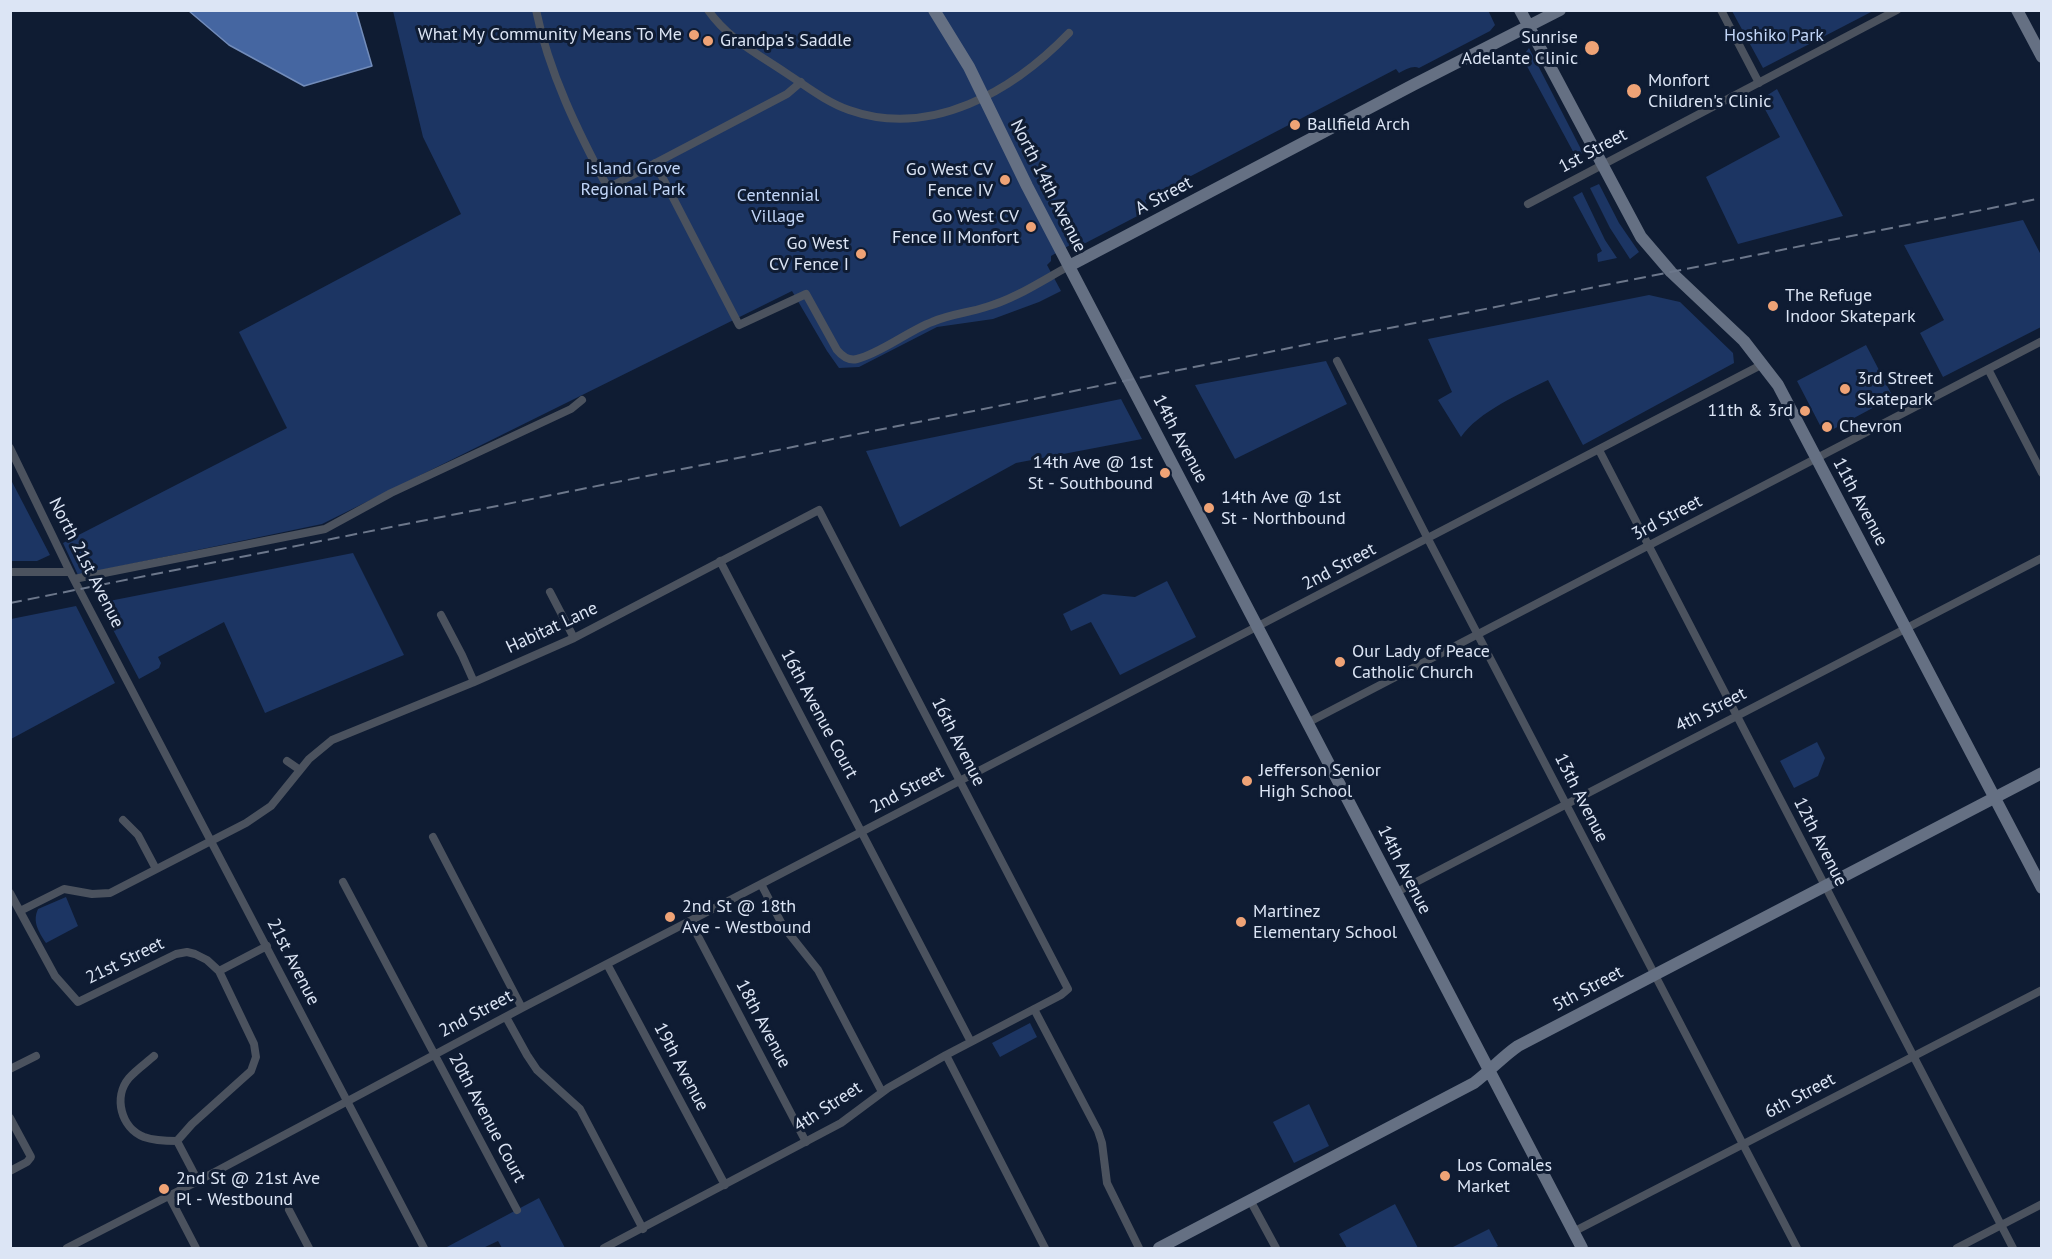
<!DOCTYPE html>
<style>
body{margin:0}
#map{position:relative;width:2052px;height:1259px;overflow:hidden;background:#0f1c33;font-family:"PT Sans",sans-serif}
canvas{display:block}
.frame{position:absolute;inset:0;border:12px solid #dce5f5;pointer-events:none}
</style>
<div id="map">
<canvas width="2052" height="1259"></canvas>
<div class="frame"></div>
</div>
<script>
const context = document.querySelector('canvas').getContext('2d');
context.lineJoin = 'round';
function fillPath(path, color) { context.fillStyle = color; context.fill(path, 'evenodd'); }
function trace(path, color, width, dash) { context.strokeStyle = color; context.lineWidth = width; context.lineCap = dash ? 'butt' : 'round'; context.setLineDash(dash || []); context.stroke(path); }
function label(font, color, halo, rows, align = 'center') {
  context.font = font + ' "PT Sans",sans-serif'; context.lineWidth = 6; context.setLineDash([]); context.textBaseline = 'middle'; context.strokeStyle = halo; context.fillStyle = color; for (const [text, x, y, turn = 0] of rows) {
    context.save(); context.translate(x, y); context.rotate((+turn || 0) * Math.PI / 180); context.textAlign = isNaN(turn) ? turn : align; if (halo) context.strokeText(text, 0, 0); context.fillText(text, 0, 0); context.restore();
  }
}
const green = new Path2D(`
 M1488,10L1495,25L1490,31L1419,68C1413,65 1405,70 1399,73L1396,69L1145,200L1149,210L1074,249L1070,245L1051,256V261L1047,265L1061,291L1039,302L993,319L937,327L859,367L839,368L827,351L792,291L322,524L78,575L63,543L287,428L239,332L461,214L423,137L393,11Z
 M1732,11H1873L1763,68Z
 M1529,48L1583,153L1576,157L1522,57Z
 M1777,89L1843,216L1738,244L1706,177L1780,137L1760,100Z
 M1599,184L1619,223L1639,252L1630,259L1610,228L1590,188Z
 M1582,192L1605,240L1617,258L1598,262L1597,254L1602,251L1573,197Z
 M2023,220L2041,255V327L1943,377L1920,333L1944,320L1904,245Z
 M1649,295L1680,302L1733,353L1734,363L1583,445L1548,380C1521,393 1478,412 1461,437L1438,400L1452,392L1428,339Z
 M1866,345L1893,397L1828,432L1823,431L1797,381Z
 M1326,361L1347,404L1235,459L1195,385Z
 M1121,399L1142,439L1016,463L900,527L866,451Z
 M10,478L50,555L37,561H11Z
 M353,553L404,655L265,713L224,622L158,657L161,663L159,668L139,679L99,603Z
 M1167,581L1196,637L1120,675L1091,622L1071,631L1063,614L1103,594L1135,597Z
 M76,606L115,683L11,739V619Z
 M1817,742L1825,758L1818,776L1794,788L1780,761Z
 M66,897L78,926L46,943C39,932 32,922 38,909Z
 M1030,1023L1037,1037L1000,1057L992,1043Z
 M1309,1104L1329,1146L1294,1163L1273,1122Z
 M539,1198L565,1248H502L498,1241L483,1248H445Z
 M1395,1204L1418,1248H1347L1339,1234Z
 M1489,1229L1498,1246L1494,1248H1451Z`);
const water = new Path2D(`
 M189,11H356L372,66L304,86L229,45Z`);
const street = new Path2D(`
 M536,10C549,73 578,132 608,188L787,94L801,82
 M708,10C728,39 758,54 786,73C806,86 826,102 849,110C931,139 1013,91 1069,33
 M1721,10L1759,83
 M655,163L739,325L806,294L837,350C842,356 849,361 857,359C881,353 908,331 932,322C950,314 968,313 986,307C1015,299 1043,280 1069,266
 M1528,204L1897,10
 M1337,361L1428,539L1797,1248
 M1988,369L2042,473
 M10,448L70,572L424,1248
 M1599,450L2013,1248
 M720,561L971,1042
 M10,572H70
 M74,579L325,529L391,493L571,409L582,400
 M550,592L574,638
 M441,615L462,655L474,682
 M1307,723L2042,341
 M287,761L300,770
 M123,820L138,835L156,869
 M433,837L522,1008
 M343,882L517,1210
 M761,884L783,926L818,970L882,1092
 M10,893L55,976L78,1002L176,954L187,952L195,954L207,960L219,971L254,1044L256,1057L251,1071L192,1124L177,1141C167,1141 155,1141 144,1137C121,1128 113,1097 129,1078C136,1070 146,1063 154,1056
 M1395,893L2042,558
 M20,911L64,889L92,894L110,893L246,823L271,806L309,759L332,740L474,682L574,638L819,510L1068,989L1061,995L946,1055L888,1088L841,1123L604,1248
 M690,921L806,1142
 M607,964L725,1185
 M219,971L267,946
 M1034,1009L1098,1131L1102,1143L1107,1183L1139,1248
 M506,1017L527,1055L537,1070L580,1109L643,1229
 M946,1055L1045,1248
 M10,1069L36,1056
 M10,1118L31,1157L27,1162L10,1171
 M177,1141L198,1181
 M169,1196L196,1248
 M1250,1200L1276,1248
 M289,1210L309,1248
 M1573,1232L2042,990
 M67,1248L198,1181L522,1008L1763,364
 M1957,1248L2042,1204`);
const secondary = new Path2D(`
 M934,10L969,67L1027,186L1582,1248
 M1520,10L1641,237L1671,272L1744,341L1778,385L2042,888
 M2017,10L2042,57
 M1069,266L1413,85L1560,10
 M1159,1248L1474,1083C1490,1071 1502,1057 1518,1046L2042,773`);
const rail = new Path2D(`
 M10,603L2042,198`);
const markers = [
 [694,35,6,"#efa376"],
 [708,41,6,"#efa376"],
 [1592,48,8,"#efa376"],
 [1634,91,8,"#efa376"],
 [1295,125,6,"#efa376"],
 [1005,180,6,"#efa376"],
 [1031,227,6,"#efa376"],
 [861,254,6,"#efa376"],
 [1773,306,6,"#efa376"],
 [1845,389,6,"#efa376"],
 [1805,411,6,"#efa376"],
 [1827,427,6,"#efa376"],
 [1165,473,6,"#efa376"],
 [1209,508,6,"#efa376"],
 [1340,662,6,"#efa376"],
 [1247,781,6,"#efa376"],
 [670,917,6,"#efa376"],
 [1241,922,6,"#efa376"],
 [1445,1176,6,"#efa376"],
 [164,1189,6,"#efa376"]
];
const poiNames = [
 ["What My Community Means To Me",682,35,"right"],
 ["Sunrise",1578,38,"right"],
 ["Adelante Clinic",1578,59,"right"],
 ["Grandpa's Saddle",720,41],
 ["Monfort",1648,81],
 ["Children's Clinic",1648,102],
 ["Ballfield Arch",1307,125],
 ["Go West CV",993,170,"right"],
 ["Fence IV",993,191,"right"],
 ["Go West CV",1019,217,"right"],
 ["Fence II Monfort",1019,238,"right"],
 ["Go West",849,244,"right"],
 ["CV Fence I",849,265,"right"],
 ["The Refuge",1785,296],
 ["Indoor Skatepark",1785,317],
 ["3rd Street",1857,379],
 ["Skatepark",1857,400],
 ["11th & 3rd",1793,411,"right"],
 ["Chevron",1839,427],
 ["14th Ave @ 1st",1153,463,"right"],
 ["St - Southbound",1153,484,"right"],
 ["14th Ave @ 1st",1221,498],
 ["St - Northbound",1221,519],
 ["Our Lady of Peace",1352,652],
 ["Catholic Church",1352,673],
 ["Jefferson Senior",1259,771],
 ["High School",1259,792],
 ["2nd St @ 18th",682,907],
 ["Ave - Westbound",682,928],
 ["Martinez",1253,912],
 ["Elementary School",1253,933],
 ["Los Comales",1457,1166],
 ["Market",1457,1187],
 ["2nd St @ 21st Ave",176,1179],
 ["Pl - Westbound",176,1200]
];
const parkNames = [
 ["Hoshiko Park",1774,36],
 ["Island Grove",633,169],
 ["Regional Park",633,190],
 ["Centennial",778,196],
 ["Village",778,217]
];
const streetNames = [
 ["1st Street",1593,151,-28],
 ["North 14th Avenue",1048,186,63],
 ["A Street",1164,196,-28],
 ["14th Avenue",1180,439,62],
 ["11th Avenue",1860,502,62],
 ["3rd Street",1667,518,-28],
 ["North 21st Avenue",86,563,63],
 ["2nd Street",1339,567,-28],
 ["Habitat Lane",552,628,-25],
 ["4th Street",1711,710,-27],
 ["16th Avenue Court",819,714,62],
 ["16th Avenue",958,742,63],
 ["2nd Street",907,790,-28],
 ["13th Avenue",1581,798,63],
 ["12th Avenue",1820,842,63],
 ["14th Avenue",1404,870,63],
 ["21st Street",125,961,-26],
 ["21st Avenue",293,962,63],
 ["5th Street",1588,989,-28],
 ["2nd Street",476,1014,-28],
 ["18th Avenue",763,1024,62],
 ["19th Avenue",681,1067,62],
 ["6th Street",1800,1096,-28],
 ["4th Street",828,1107,-33],
 ["20th Avenue Court",487,1118,62]
];
fillPath(green, '#1c3563');
fillPath(water, '#4566a1');
trace(water, '#728cba', 1.5);
trace(street, '#4b525e', 8);
trace(secondary, '#657083', 12);
trace(rail, '#6c778b', 2, [12, 6]);
for (const [x, y, r, color] of markers) { const dot = new Path2D(); dot.arc(x, y, r, 0, 2 * Math.PI); context.fillStyle = color; context.fill(dot); trace(dot, '#0f1c33', 2); }
label('18px', '#dce5f5', '#0f1c33', poiNames, 'left');
label('18px', '#c2d6f8', '#0f1c33', parkNames);
label('18px', '#dce5f5', '#0f1c33', streetNames);
</script>
